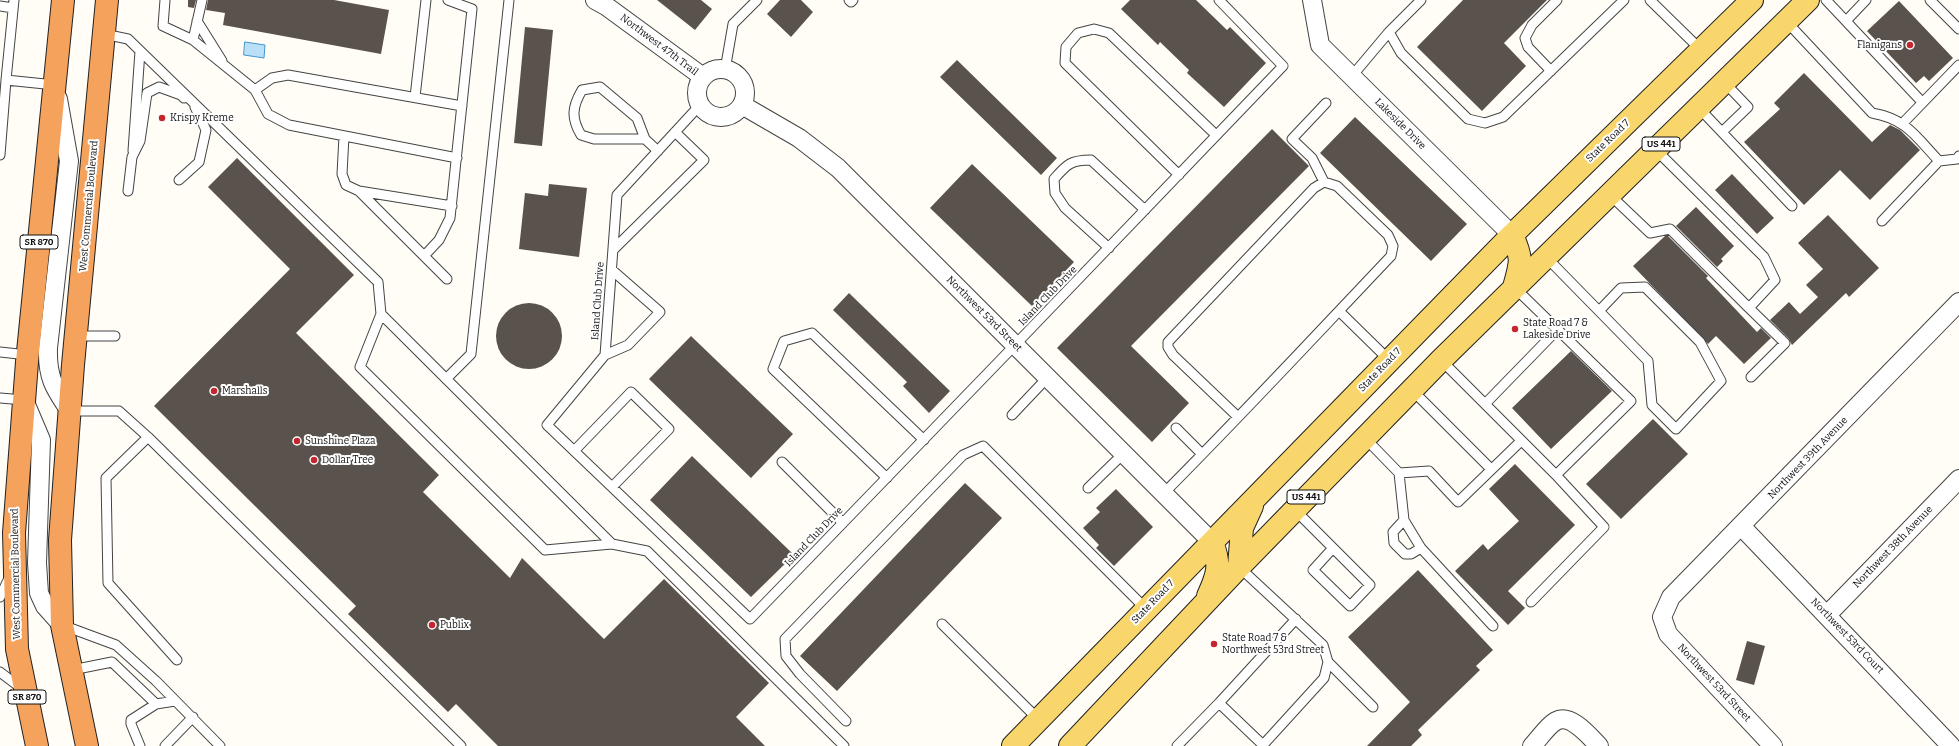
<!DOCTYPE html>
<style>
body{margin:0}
canvas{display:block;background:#fffdf5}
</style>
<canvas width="1959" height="746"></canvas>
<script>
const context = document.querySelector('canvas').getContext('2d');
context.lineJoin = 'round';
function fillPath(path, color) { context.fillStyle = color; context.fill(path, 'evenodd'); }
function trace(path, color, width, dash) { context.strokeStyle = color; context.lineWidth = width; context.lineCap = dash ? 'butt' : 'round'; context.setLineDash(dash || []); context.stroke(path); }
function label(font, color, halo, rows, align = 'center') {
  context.font = font + ' Bitter,serif'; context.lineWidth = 4; context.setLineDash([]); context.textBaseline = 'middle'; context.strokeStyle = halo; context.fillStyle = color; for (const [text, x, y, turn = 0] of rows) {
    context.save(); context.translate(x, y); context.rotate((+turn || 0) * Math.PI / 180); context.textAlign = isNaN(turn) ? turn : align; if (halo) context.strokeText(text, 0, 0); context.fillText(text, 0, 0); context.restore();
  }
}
const water = new Path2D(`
 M245,42L265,45L264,58L244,55Z`);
const building = new Path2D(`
 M188,0H196L194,8L188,7Z
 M208,0H334L389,10L381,54L223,25L225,13L206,10Z
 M657,0H701L712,9L695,30Z
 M780,0H801L813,12L791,37L767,14Z
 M1130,0H1196L1227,30L1230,27L1266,63L1224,107L1187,73L1189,70L1160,42L1158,45L1121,9Z
 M1463,0H1547L1504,43L1526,66L1482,111L1417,47Z
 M1899,1L1953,58L1929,81L1924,76L1916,83L1867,31Z
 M525,27L553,30L542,146L514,143Z
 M957,60L1057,158L1041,175L940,77Z
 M1804,73L1872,142L1890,125L1900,130L1920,150L1870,200L1840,170L1804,205L1744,142L1780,109L1774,103Z
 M1355,117L1467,224L1431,261L1320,153Z
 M1272,129L1309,166L1131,346L1189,403L1152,442L1057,348Z
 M237,158L354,275L296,333L439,475L423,492L510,578L522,558L604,639L664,579L769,683L736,717L765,746H498L456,704L448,712L348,614L356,606L154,406L290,269L208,187Z
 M972,164L1074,262L1032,306L930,208Z
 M1732,174L1774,218L1757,234L1715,190Z
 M549,184L587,188L579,257L519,249L525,193L548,196Z
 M1696,207L1734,246L1721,259L1723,261L1717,267L1676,226Z
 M1828,215L1879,268L1849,297L1846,293L1792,345L1789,339L1770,320L1789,302L1800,314L1818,297L1806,285L1823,269L1798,243Z
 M1665,236H1668L1708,276L1706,278L1757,332L1761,328L1771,338L1744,364L1716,336L1708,344L1633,266Z
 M849,293L950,391L929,413L903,386L907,382L833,310Z
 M496 336a33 33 0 1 1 66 0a33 33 0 1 1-66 0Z
 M691,336L793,434L751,478L649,379Z
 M1571,351L1612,391L1551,449L1512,408Z
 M1653,419L1688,454L1621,519L1586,484Z
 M692,456L794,555L751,597L650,500Z
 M1515,464L1575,525L1508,591L1525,608L1508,625L1455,571L1483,544L1488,550L1519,521L1489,489Z
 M965,483L1002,518L837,691L800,656Z
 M1116,489L1153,527L1114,566L1096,548L1099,545L1083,528L1100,512L1096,508Z
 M1418,570L1493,650L1476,666L1480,670L1418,730L1422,735L1411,746H1367L1410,702L1348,637Z
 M1747,641L1765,646L1754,685L1736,680Z`);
const lane = new Path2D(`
 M165,0L163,26L193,40L255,90L268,114L289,125L457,158
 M849,0L851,2L853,0
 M1421,0L1389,32L1401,53L1468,119L1485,123L1503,117L1624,0
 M1650,0L1701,50
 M1826,0L1922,102
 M1930,0L1959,29
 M0,6L13,8
 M197,21L222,61
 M1786,21L1872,113C1907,119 1916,137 1939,161L1882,221
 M1846,21L1866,0
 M104,34L128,39L378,282L381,314L612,544L647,551L844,746
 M193,40L202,0
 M725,70L733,24L757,0
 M1551,71L1528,47L1525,38L1532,25L1557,0
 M1352,76L1389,32
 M6,80L14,0
 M255,90L272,78L288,75L462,106
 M415,97L426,0
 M700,105L617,195L605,355L547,425L750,619L1015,345L1283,66L1219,0
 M1698,107L1792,206
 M1903,123L1959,65
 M1722,132L1748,107L1724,82
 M344,136L342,174L346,185L359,191L452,206
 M645,139H594L581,135C571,118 572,107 582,90L600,87L637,118L645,139L658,151
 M133,151L140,51
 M0,155L6,80L55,85
 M1939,161L1957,159L1959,156
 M1179,175L1065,63L1066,47L1078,33L1094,29L1109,33L1216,135
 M179,180L199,162L206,130L195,107
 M1324,182L1312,158L1292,139L1326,103
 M128,191L132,157L140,141L147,93L159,87L181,95L184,98
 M359,191L447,279
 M1609,194L1650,233L1670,229L1749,308L1775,280L1764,257L1655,149
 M1109,248L1065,208L1055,193L1054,179C1067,164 1071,160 1091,160L1145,210
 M613,250L704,160L675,132
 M424,256L439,240L450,218L472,9L448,0
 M1545,256L1648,361L1652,405L1676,429L1721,381L1700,342L1645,287L1621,288L1599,311
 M1749,308L1785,343L1751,377
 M1339,311L1389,360
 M381,314L360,367L545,550L612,544
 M76,336H115
 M0,352L28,355
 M605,355L628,345L660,312L612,270
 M1441,360L1556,475L1631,401L1514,287
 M446,379L471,354L509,0
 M1412,390L1491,469
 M0,398L24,400
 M1485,404L1557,330
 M70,411H119L148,437L461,746
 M1012,415L1047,378
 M1176,428L1202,454
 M148,437L106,478L108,583L177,660
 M1365,438L1399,473L1429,471L1458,502L1521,441
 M574,451L631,392L669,429L612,487
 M782,462L843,523
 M1399,473L1404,520L1421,548L1493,626
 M887,478L773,369L784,341L812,333L924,440
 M1088,488L1123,454
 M1163,494C1241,416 1315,336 1391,256L1393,246L1388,235L1337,186L1324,182L1314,188L1168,342V347L1173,355L1238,417
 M1295,510L1370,585L1350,606L1313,570L1333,548
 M1404,520L1393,532L1394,543L1405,554H1411L1421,548
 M1239,567L1323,645L1328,662L1324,678L1263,745L1219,703L1296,619
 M0,597L9,578
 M1531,602L1604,527L1556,475
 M942,624L1039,720
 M62,625L116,645L156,681L220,746
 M1328,662L1373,707
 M72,670L112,662L156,704
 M0,672L21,688
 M846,721L800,674L786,656L785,639L963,455L983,446L1146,609
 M140,746L131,724V720L156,704L175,701
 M165,746L193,717
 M1177,746L1219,703`);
const street = new Path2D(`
 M595,0L606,6L703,77
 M1312,0L1320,45L1512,235
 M697 93a24 24 0 1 1 48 0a24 24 0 1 1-48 0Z
 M58,99L69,161L48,348C47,377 54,388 70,411
 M742,105L799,138L838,168L1212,542
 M24,400L41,440L37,563L39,593L45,606L62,625
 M1742,527L1951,746
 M1827,615L1959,479
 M1532,746C1539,739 1547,726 1556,721C1571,713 1590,737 1599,746
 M1773,746L1668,634L1662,617L1671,597L1959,302`);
const primary = new Path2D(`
 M1512,235C1523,259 1521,262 1514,287
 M1239,567L1242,528L1252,506
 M1208,596C1218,574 1221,565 1212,542
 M1013,746L1512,235L1752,0
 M1070,746L1239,567L1441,360L1808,0`);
const highway = new Path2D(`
 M37,746L17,649L14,533L27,362L63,0
 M87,746L62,625L60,540L73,365L107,0`);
const markers = [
 [1910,45,4,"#c4262e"],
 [162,118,4,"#c4262e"],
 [1515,329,4,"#c4262e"],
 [214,391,4,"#c4262e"],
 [297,441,4,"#c4262e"],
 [314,460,4,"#c4262e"],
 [432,625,4,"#c4262e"],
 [1214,644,4,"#c4262e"]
];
const shields = [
 [1661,144,38],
 [39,242,38],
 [1306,497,38],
 [27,697,38]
];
const shieldNames = [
 ["US 441",1661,144],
 ["SR 870",39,242],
 ["US 441",1306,497],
 ["SR 870",27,697]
];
const streetNames = [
 ["Northwest 47th Trail",659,45,37],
 ["Lakeside Drive",1400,124,45],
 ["State Road 7",1608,141,-44],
 ["West Commercial Boulevard",89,206,-85],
 ["Island Club Drive",1048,296,-46],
 ["Island Club Drive",598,301,-86],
 ["Northwest 53rd Street",984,314,45],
 ["State Road 7",1380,370,-46],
 ["Northwest 39th Avenue",1808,458,-46],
 ["Island Club Drive",814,537,-46],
 ["Northwest 38th Avenue",1893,547,-46],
 ["West Commercial Boulevard",16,574,-91],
 ["State Road 7",1153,602,-46],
 ["Northwest 53rd Court",1847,636,46],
 ["Northwest 53rd Street",1714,683,47]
];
const poiNames = [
 ["Flanigans",1902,45,"right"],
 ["Krispy Kreme",170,118],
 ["State Road 7 &",1523,323],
 ["Lakeside Drive",1523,335],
 ["Marshalls",222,391],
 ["Sunshine Plaza",305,441],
 ["Dollar Tree",322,460],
 ["Publix",440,625],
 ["State Road 7 &",1222,638],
 ["Northwest 53rd Street",1222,650]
];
fillPath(water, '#b9e0f7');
trace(water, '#3f96cf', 1);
fillPath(building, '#5a524d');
trace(lane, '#444', 11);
trace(street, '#444', 20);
trace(primary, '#222', 24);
trace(highway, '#222', 24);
trace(lane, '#fff', 9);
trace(street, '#fff', 18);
trace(primary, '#f9d66b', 22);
trace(highway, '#f5a25d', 22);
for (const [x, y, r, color] of markers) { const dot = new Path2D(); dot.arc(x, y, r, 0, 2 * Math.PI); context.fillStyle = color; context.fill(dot); trace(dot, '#fff', 1.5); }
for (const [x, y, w] of shields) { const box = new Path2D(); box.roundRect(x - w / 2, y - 7, w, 14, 3); context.fillStyle = '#fff'; context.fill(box); trace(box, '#111', 1); }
label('bold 9px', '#111', null, shieldNames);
label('10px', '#111', '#fff', streetNames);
label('10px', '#111', '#fff', poiNames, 'left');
</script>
